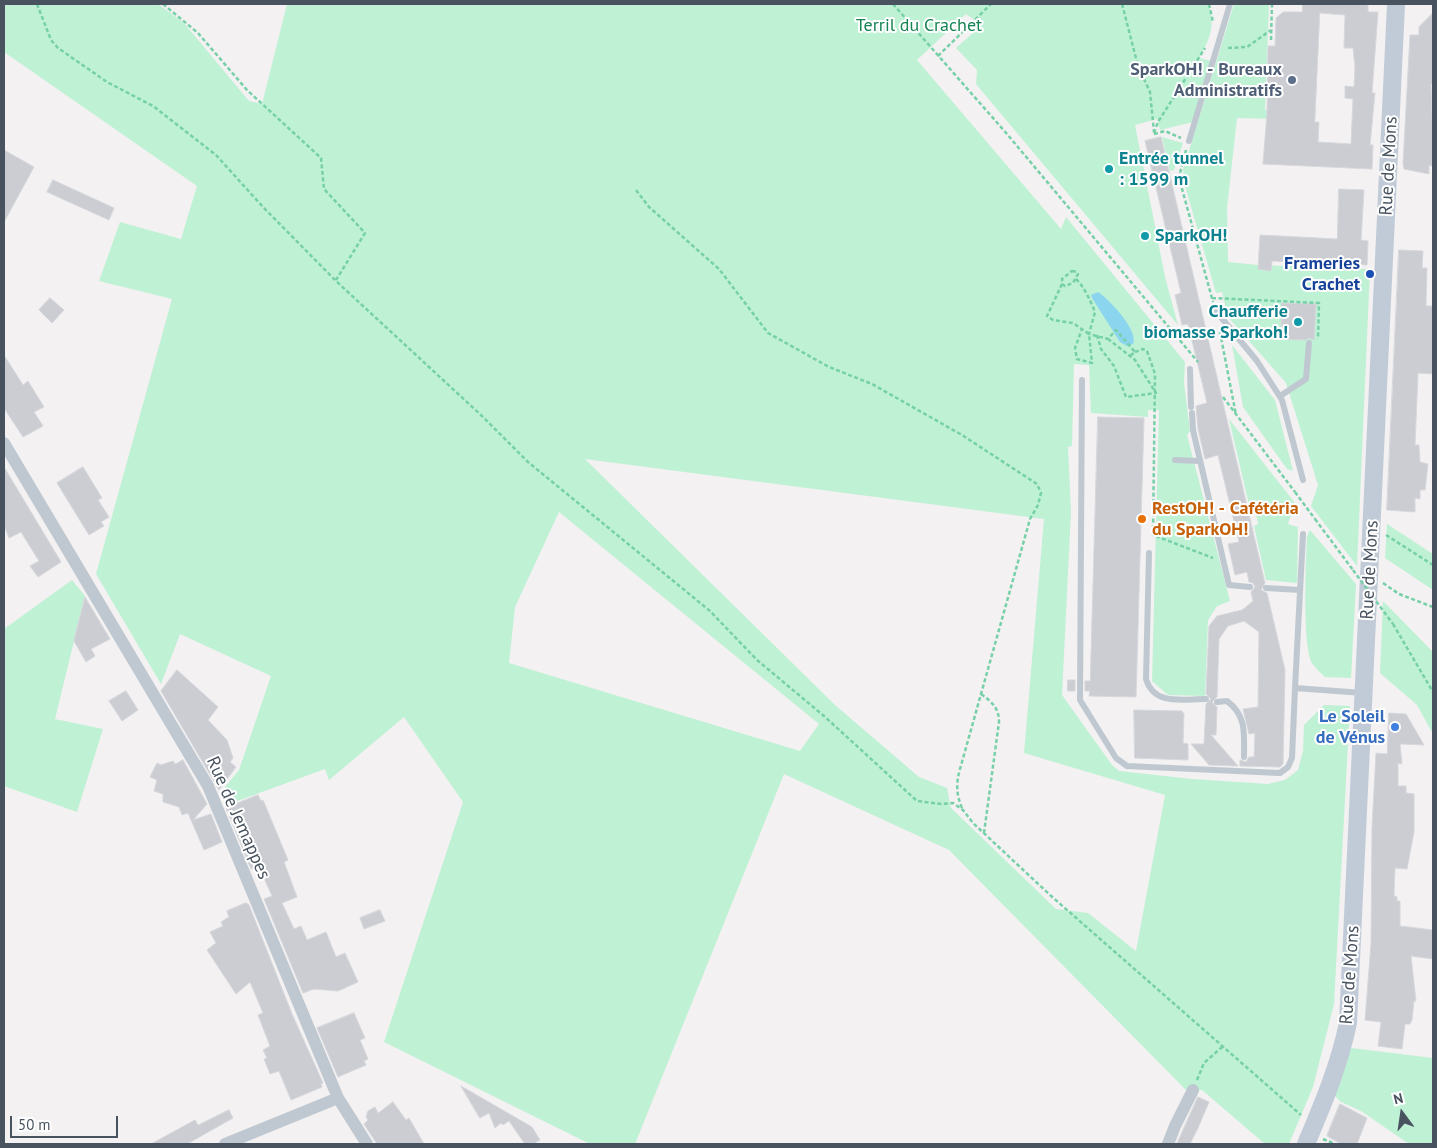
<!DOCTYPE html>
<meta charset="utf-8">
<style>
body{margin:0}
#map{position:relative;width:1437px;height:1148px;overflow:hidden;background:#f3f1f1;font-family:"PT Sans",sans-serif}
canvas{display:block}
.frame{position:absolute;inset:0;border:5px solid #48535f;pointer-events:none}
.north{position:absolute;left:1377px;top:1088px;width:50px;height:50px;-webkit-text-stroke:4px #fff;paint-order:stroke;rotate:346deg;font-size:14px;font-weight:700;line-height:20px;text-align:center;color:#48535f}
.north::after{content:'';display:block;margin:auto;width:18px;height:22px;background:#48535f;clip-path:polygon(50% 0,100% 100%,50% 72%,0 100%)}
.scale{position:absolute;left:10px;top:1116px;width:108px;height:22px;box-sizing:border-box;border:2px solid #48535f;border-top:0;padding-left:6px;font-size:15px;line-height:18px;white-space:nowrap;color:#48535f;-webkit-text-stroke:4px #fff;paint-order:stroke}
</style>
<div id="map">
<canvas width="1437" height="1148"></canvas>
<div class="frame"></div>
<div class="north">N</div>
<div class="scale">50 m</div>
</div>
<script>
const context = document.querySelector('canvas').getContext('2d');
context.lineJoin = 'round';
function fillPath(path, color) { context.fillStyle = color; context.fill(path, 'evenodd'); }
function trace(path, color, width, dash) { context.strokeStyle = color; context.lineWidth = width; context.lineCap = dash ? 'butt' : 'round'; context.setLineDash(dash || []); context.stroke(path); }
function label(font, color, halo, rows, align = 'center') {
  context.font = font + ' "PT Sans",sans-serif'; context.lineWidth = 4; context.setLineDash([]); context.textBaseline = 'middle'; context.strokeStyle = halo; context.fillStyle = color; for (const [text, x, y, turn = 0] of rows) {
    context.save(); context.translate(x, y); context.rotate((+turn || 0) * Math.PI / 180); context.textAlign = isNaN(turn) ? turn : align; if (halo) context.strokeText(text, 0, 0); context.fillText(text, 0, 0); context.restore();
  }
}
const green = new Path2D(`
 M4,4H158L184,23L249,101L262,104L287,4H1208C1216,25 1210,39 1199,58L1211,61L1193,122L1160,130L1157,119L1135,125L1165,277L1178,325L976,84L977,70L956,48L982,25L966,14L917,60L1061,229L1066,217L1185,362L1184,383L1190,431L1187,435L1230,601L1217,606L1208,620L1205,696L1168,695L1152,681L1159,410H1148V417L1091,413L1089,365L1074,364L1072,446L1068,447L1071,512L1062,695L1112,765L1119,771L1192,779L1268,784L1285,780L1298,770L1303,751L1304,725L1324,705L1350,706L1334,1004L1313,1087L1289,1144H1265L1202,1090H1186L949,850L784,774L635,1144H590L384,1042L463,802L404,717L329,780L325,769L229,804L221,792L239,770L271,676L180,634L161,684L96,574L172,299L99,281L120,222L181,239L197,186L4,52ZM585,459L1044,519L1024,753L1165,795L1136,951L1088,913L1056,909L951,808L947,788L919,777L835,705ZM559,512L819,724L800,751L509,663L515,607Z
 M1234,4H1269L1265,110L1309,111V120L1237,118L1227,208L1228,262L1258,265L1370,269L1357,566L1311,506L1318,485L1286,383L1228,317L1222,292L1216,293L1185,186L1183,170Z
 M1162,137L1183,143L1174,170L1170,171Z
 M1232,345L1275,400L1293,471L1287,469L1243,407Z
 M1229,419L1295,503L1288,524L1298,527L1297,583L1266,580L1254,526L1258,524L1255,509H1250Z
 M1387,524L1433,554V590L1385,558Z
 M1310,530L1356,584L1351,678L1325,677C1321,673 1315,668 1312,663C1302,643 1306,561 1307,536Z
 M72,580L85,596L55,719L103,729L77,812L4,786V629Z
 M1383,601L1433,652V734L1417,705L1380,673Z
 M1343,1047L1433,1058V1144H1409L1361,1111L1341,1102L1329,1090Z`);
const water = new Path2D(`
 M1098,292C1109,299 1139,331 1133,344L1127,346L1120,342L1092,298L1091,295Z`);
const building = new Path2D(`
 M1303,4H1368V12H1378L1372,93H1375L1370,145H1373L1372,169L1263,164L1267,113L1268,46H1275L1276,18L1283,12H1302ZM1320,13L1345,15L1344,48H1353L1355,67L1354,87L1345,86V98L1353,99L1351,144L1318,142L1319,122H1315Z
 M1433,13V84H1431L1433,145L1432,166L1429,165V174L1404,169L1403,164L1410,35H1419V27Z
 M1161,137L1265,583L1261,590L1267,593L1285,670L1283,764L1280,767L1240,766V760L1246,762L1249,757H1254L1255,733L1249,734L1243,709L1258,707L1259,632L1244,621L1228,626L1219,639L1217,697L1212,702L1217,707L1216,735H1211L1238,766L1209,765L1191,744H1204L1206,704L1211,699L1206,694L1209,626L1217,616L1242,610L1246,607L1253,601L1251,592L1255,587L1253,583L1249,582L1247,572L1235,575L1228,544L1239,542L1218,455L1205,459L1198,429L1196,406L1207,403L1188,324L1182,325L1175,295L1181,293L1145,141Z
 M4,150L34,167L4,222Z
 M53,180L114,208L109,220L47,192Z
 M1339,189L1364,190L1361,240L1368,241L1367,265L1272,261L1271,271L1258,269L1260,235L1337,239Z
 M1399,250L1423,251L1422,268H1427L1426,306H1433V374L1418,373L1415,445H1419L1420,462L1428,464L1425,490H1420V499L1415,498V512L1387,510Z
 M50,298L64,310L52,323L39,310Z
 M1282,303L1316,304L1314,340L1309,338L1305,340L1281,339Z
 M4,355L23,385L28,381L44,407L34,412L43,426L23,437L4,408Z
 M1098,417L1144,418L1136,697L1089,696L1090,691H1085V681H1090Z
 M4,467L61,562L38,577L30,566L39,561L21,532L9,538L4,525Z
 M83,467L102,498L98,500L109,517L101,522L104,526L89,535L57,483Z
 M85,597L110,639L91,649L95,656L86,662L74,641Z
 M177,670L218,707L208,720L227,740L233,758L230,762L236,767L219,790L161,691Z
 M1068,680H1075V691H1068Z
 M126,691L138,710L122,721L109,701Z
 M1134,710L1182,711L1184,714L1183,743L1188,744V760L1135,758Z
 M1389,713L1406,714L1424,745L1400,744L1402,764L1398,763V786H1406V793L1414,794V832L1407,869L1395,868L1394,896L1397,897V901H1400V926L1433,930V959L1411,956L1416,1001H1414L1412,1020L1410,1024H1405L1402,1049L1378,1046L1381,1022L1365,1020L1371,944L1372,827L1376,753L1387,754Z
 M183,760L207,804L193,820L211,814L222,842L204,850L188,813L182,815L179,807L163,802V794L154,791L157,780L150,777L157,763L161,765L173,761L175,764Z
 M258,795L261,801L263,800L288,860L284,862L297,897L282,903L294,929L301,926L307,940L326,932L336,957L345,953L358,982L338,991L314,989L303,993L264,899L272,896L259,867L251,869L226,808Z
 M246,903L249,905L292,1014L323,1083L321,1084L322,1087L291,1100L279,1071L270,1074L264,1059L267,1058L263,1050L270,1046L258,1015L263,1013L250,982L236,994L207,950L216,943L210,932L223,926L221,922L229,917L227,911Z
 M380,910L385,921L364,929L360,918Z
 M354,1013L365,1038L360,1040L368,1059L364,1061L366,1065L338,1077L317,1028Z
 M461,1086L532,1127L540,1140L533,1144H525L509,1121L503,1125L501,1123L495,1128L489,1113L480,1118Z
 M1198,1097L1209,1102L1198,1128L1190,1144H1177Z
 M393,1102L406,1120L409,1118L424,1144H377L364,1124L368,1120L366,1117L368,1111L375,1107L378,1113Z
 M1340,1104L1367,1118L1357,1144H1341L1327,1136Z
 M229,1110L233,1118L187,1144H151L195,1120L198,1125Z`);
const path = new Path2D(`
 M37,4L51,40L58,48L107,82L153,106L216,155L263,207L336,281L482,416L528,462L710,611L757,660L824,716L917,801L942,804L953,803L963,810L973,823L1050,895L1301,1115
 M163,4L198,33L247,90L321,158L324,189L365,233L336,280
 M893,4L1007,134L1198,362
 M1122,4L1138,66L1150,92L1154,132
 M1209,4L1213,22
 M1271,40L1272,4
 M1228,48L1247,47L1271,30
 M938,56L991,4
 M1154,133L1158,122L1205,48
 M1154,134L1165,131L1181,138
 M1186,150L1180,173L1181,185L1213,302
 M636,190L649,207L719,269L768,333L829,367L872,384L962,435L1037,484L1041,493L1038,505L1030,519L960,769C956,783 956,794 962,808
 M1072,271L1077,272L1078,274L1073,283L1065,286L1062,284V279Z
 M1076,279C1085,288 1090,300 1095,312L1089,334L1108,339L1116,330L1135,352L1130,356
 M1062,284L1047,316L1053,320L1073,323L1089,334L1092,363L1077,359L1075,348L1082,329
 M1212,298L1319,303L1318,339
 M1220,332L1236,415
 M1097,335L1101,349L1114,366L1126,397L1156,393L1135,360L1108,339
 M1135,352L1143,349L1147,351L1155,374L1153,535L1213,558
 M1223,397L1295,492
 M1315,519L1353,570
 M1386,535L1433,565
 M1383,583L1399,594L1433,607
 M1393,624L1433,692
 M981,694C992,702 999,708 999,722L984,833
 M1197,1080L1204,1063L1222,1047
 M1323,1139L1335,1144`);
const lane = new Path2D(`
 M1189,141L1230,4
 M1215,310L1257,361L1282,400L1303,480
 M1190,369L1191,407
 M1082,380L1080,700L1116,758L1127,766L1280,773L1288,767L1292,758L1295,688
 M1280,396L1306,379L1309,343
 M1192,413L1193,430L1229,585L1250,587
 M1175,460L1200,461
 M1303,534L1295,688L1363,693
 M1149,553L1146,679C1154,706 1182,699 1206,699
 M1266,588L1300,590
 M1217,702L1227,701C1247,716 1244,734 1244,757`);
const street = new Path2D(`
 M4,443L208,786L338,1098L367,1144
 M225,1144L338,1098
 M1168,1144L1175,1126L1193,1090`);
const secondary = new Path2D(`
 M1306,1144C1323,1104 1339,1066 1348,1023L1396,4`);
const pathBridge = new Path2D(`
 M1295,492L1315,519
 M1353,570L1393,624`);
const markers = [
 [1292,80,5,"#5c6f8a"],
 [1109,169,5,"#0f9aa8"],
 [1145,236,5,"#0f9aa8"],
 [1370,274,5,"#1a4fb4"],
 [1298,322,5,"#0f9aa8"],
 [1142,519,5,"#e8710a"],
 [1395,727,5,"#3f7fe0"]
];
const parkNames = [
 ["Terril du Crachet",919,26]
];
const serviceNames = [
 ["SparkOH! - Bureaux",1282,70],
 ["Administratifs",1282,91]
];
const cultureNames = [
 ["Entrée tunnel",1119,159],
 [": 1599 m",1119,180],
 ["SparkOH!",1155,236],
 ["Chaufferie",1288,312,"right"],
 ["biomasse Sparkoh!",1288,333,"right"]
];
const streetNames = [
 ["Rue de Mons",1389,166,-87],
 ["Rue de Mons",1370,570,-87],
 ["Rue de Jemappes",238,818,66],
 ["Rue de Mons",1350,975,-86]
];
const transitNames = [
 ["Frameries",1360,264],
 ["Crachet",1360,285]
];
const foodNames = [
 ["RestOH! - Cafétéria",1152,509],
 ["du SparkOH!",1152,530]
];
const shopNames = [
 ["Le Soleil",1385,717],
 ["de Vénus",1385,738]
];
fillPath(green, '#bff1d5');
fillPath(water, '#8bd5ef');
fillPath(building, '#cbcdd3');
trace(building, '#d5d7dc', 1);
trace(path, '#76d0a8', 2.5, [4, 2.5]);
trace(lane, '#bfc8d0', 6);
trace(street, '#bfc8d0', 12);
trace(secondary, '#c1cbd8', 18);
trace(pathBridge, '#76d0a8', 2.5, [4, 2.5]);
for (const [x, y, r, color] of markers) { const dot = new Path2D(); dot.arc(x, y, r, 0, 2 * Math.PI); context.fillStyle = color; context.fill(dot); trace(dot, '#fff', 2); }
label('18px', '#158452', '#fff', parkNames);
label('bold 18px', '#4e5e75', '#fff', serviceNames, 'right');
label('bold 18px', '#0d838f', '#fff', cultureNames, 'left');
label('18px', '#48535f', '#fff', streetNames);
label('bold 18px', '#164399', '#fff', transitNames, 'right');
label('bold 18px', '#c56008', '#fff', foodNames, 'left');
label('bold 18px', '#366cbe', '#fff', shopNames, 'right');
</script>
